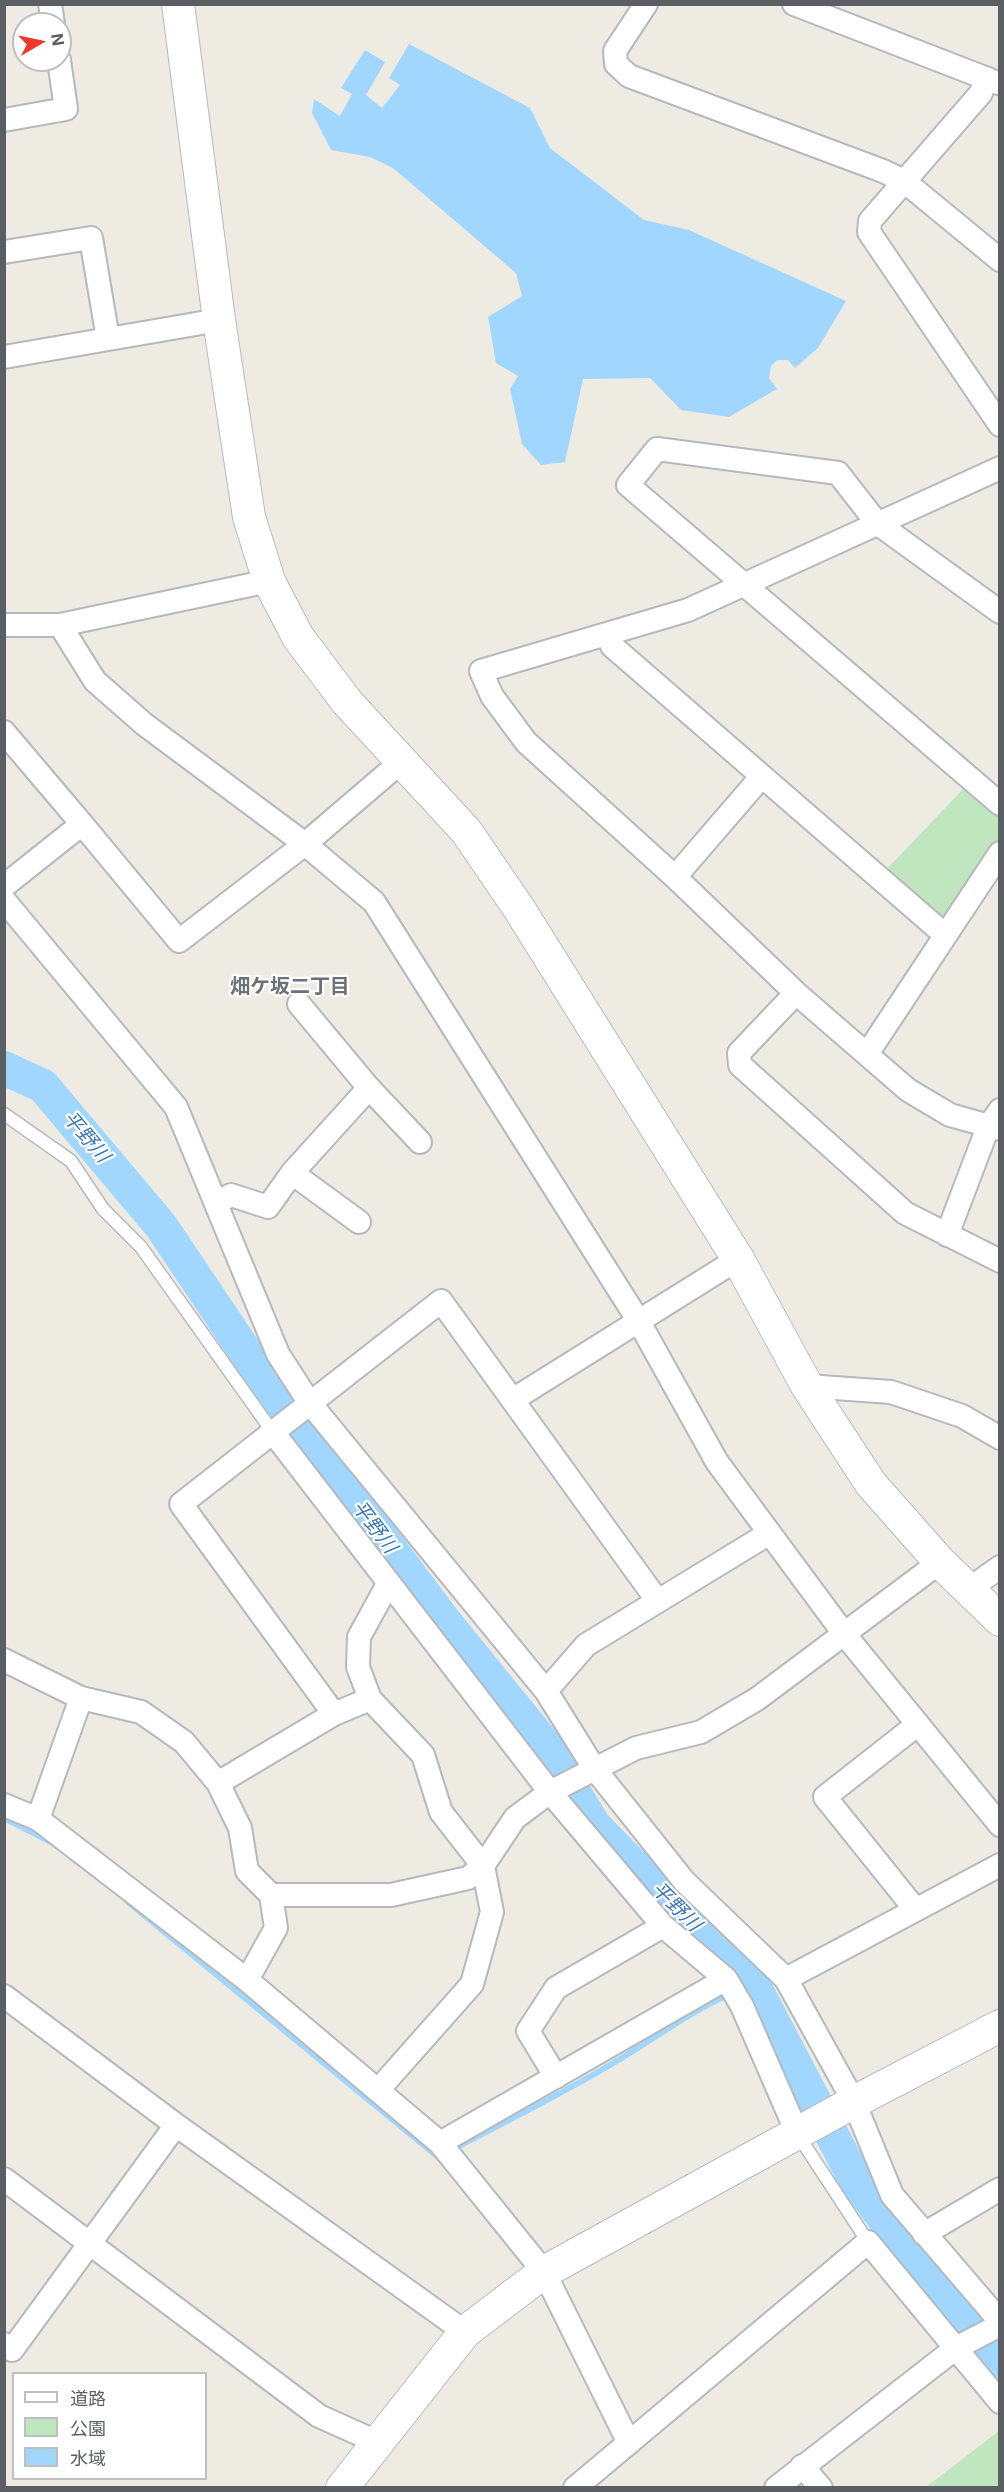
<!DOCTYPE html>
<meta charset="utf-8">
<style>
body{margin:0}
#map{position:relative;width:1004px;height:2492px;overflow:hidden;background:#eeebe3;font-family:Inter,"Noto Sans JP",sans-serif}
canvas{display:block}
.frame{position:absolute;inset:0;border:6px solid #5b5f64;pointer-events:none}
.legend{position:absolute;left:12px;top:2372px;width:195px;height:108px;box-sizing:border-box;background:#fff;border:2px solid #bdbfc1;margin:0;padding:8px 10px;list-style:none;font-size:18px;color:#5b5f64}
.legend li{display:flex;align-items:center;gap:12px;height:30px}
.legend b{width:30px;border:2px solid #bdbfc1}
.north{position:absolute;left:12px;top:12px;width:60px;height:60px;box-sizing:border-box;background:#fff;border:2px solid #bdbfc1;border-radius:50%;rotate:81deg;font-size:16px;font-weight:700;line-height:24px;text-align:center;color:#5b5f64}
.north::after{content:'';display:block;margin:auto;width:21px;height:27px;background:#ec382a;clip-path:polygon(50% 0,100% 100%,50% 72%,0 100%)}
</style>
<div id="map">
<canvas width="1004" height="2492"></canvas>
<div class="frame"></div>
<ul class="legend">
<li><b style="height:8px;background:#fff"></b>道路</li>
<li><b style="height:16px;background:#bfe6be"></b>公園</li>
<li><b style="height:16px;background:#a1d7ff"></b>水域</li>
</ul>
<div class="north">N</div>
</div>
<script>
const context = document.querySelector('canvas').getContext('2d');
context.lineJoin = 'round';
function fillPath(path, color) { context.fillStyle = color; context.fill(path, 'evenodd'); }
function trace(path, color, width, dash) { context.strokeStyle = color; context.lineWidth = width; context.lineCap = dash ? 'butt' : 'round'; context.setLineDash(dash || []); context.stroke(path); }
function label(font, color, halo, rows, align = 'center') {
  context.font = font + ' Inter,"Noto Sans JP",sans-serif'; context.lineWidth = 4.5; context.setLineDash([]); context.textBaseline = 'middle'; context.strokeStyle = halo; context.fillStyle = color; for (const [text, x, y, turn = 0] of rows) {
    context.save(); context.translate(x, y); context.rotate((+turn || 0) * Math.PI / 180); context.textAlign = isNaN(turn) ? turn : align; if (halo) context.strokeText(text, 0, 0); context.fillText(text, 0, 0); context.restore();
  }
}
const green = new Path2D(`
 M965,787L999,813V841L946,917H939L885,871Z
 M999,2431V2487H926Z`);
const water = new Path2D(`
 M409,44L530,108L550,148L644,220L689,230L846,301L818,348L795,368L788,360H777L771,366L769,378L777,389L729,417L681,410L650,378L583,379L565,462L541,465L522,444L510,389L518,376L496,363L488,317L522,296L516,273L393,168L370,157L331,150L312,113L314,99L340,116L352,94L341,88L365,50L385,62L366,95L382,108L400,85L389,78Z`);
const stream = new Path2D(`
 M4,1818L49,1841
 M128,1902L438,2157
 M739,1990L753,1984
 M461,2145C513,2118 565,2092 615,2062C654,2039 687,2013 730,1994`);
const river = new Path2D(`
 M4,1068L43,1086L161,1226L267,1384L445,1622L546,1746L594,1825L711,1945L753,1984L856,2181L903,2244L1000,2361`);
const lane = new Path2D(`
 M4,1114L71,1161L103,1209L141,1247L272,1431
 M798,2135L868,2242`);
const street = new Path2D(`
 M50,4L53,24
 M646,4L615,51L616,64L629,76L883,171L904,181L1000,260
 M794,4L998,83
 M986,78L981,93L870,221L869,232L1000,425
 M4,120L66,109L59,60
 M4,252L91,238L108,339
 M4,357L219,320
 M1000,468L688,610L481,671L492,696L526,742L675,877L796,993L908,1090L950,1115L1000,1129
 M1000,612L877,523L838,473L657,449L628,485L1000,804
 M4,625H60L269,581
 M60,625L95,681L144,724L305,844L374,902L638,1320L717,1462L845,1635L1000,1825
 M608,635L612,646L944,934
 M4,732L82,824L4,886
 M82,824L179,941L305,844L402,761
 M675,877L762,776
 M4,900L176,1107L278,1354L309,1402L546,1691L594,1768L684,1881L786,1979L854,2102L892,2195L1000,2321
 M796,993L739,1053L740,1065L905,1213L1000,1261
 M299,1004L369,1088L420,1142
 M867,1054L1000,853
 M292,1173L359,1222
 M216,1203L231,1195L268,1207L292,1173L369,1088
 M947,1235L988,1127L1000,1110
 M807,1386L891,1392L962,1416L1000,1438
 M514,1399L738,1259
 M272,1431L550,1792L663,1926L726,1979L742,2006L798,2135
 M969,1589L1000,1567
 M4,1660L81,1698L141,1712L184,1742L218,1783L240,1828L247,1871L271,1895H391L468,1878L483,1866L515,1818L550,1792L636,1748L701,1732L757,1699L940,1562
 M546,1691L586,1645L768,1534
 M370,1699L358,1667L359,1637L388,1584
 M334,1714L181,1504L441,1301L657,1600
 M218,1783L334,1714L370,1699L423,1755L441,1812L483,1866L492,1912L472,1984L379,2089
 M4,1805L38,1819L247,1980L440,2143L544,2272L629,2443
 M38,1819L81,1698
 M915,1909L825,1797L918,1724
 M786,1979L1000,1865
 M247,1980L276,1928L271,1895
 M4,1996L176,2125L465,2332
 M556,2077L528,2031L556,1988L663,1926
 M440,2143L726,1979
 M4,2179L319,2416L377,2442
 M924,2234L1000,2189
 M4,2344L12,2350L176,2125
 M802,2466L821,2488
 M575,2488L868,2242L1000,2402
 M776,2488L956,2348L1000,2325`);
const secondary = new Path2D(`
 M178,4L219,320L249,517L269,581L298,637L347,702L466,831L518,907L738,1259L807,1386L871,1484L940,1562L1000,1620
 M342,2488L465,2332L544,2272L854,2102L1000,2026`);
const neighbourhoodNames = [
 ["畑ケ坂二丁目",290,987]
];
const waterNames = [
 ["平野川",86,1137,50],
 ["平野川",374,1527,53],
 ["平野川",676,1907,45]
];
fillPath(green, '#bfe6be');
fillPath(water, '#a1d7ff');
trace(stream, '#a1d7ff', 6);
trace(river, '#a1d7ff', 34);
trace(lane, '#b5b9bd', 15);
trace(street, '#b5b9bd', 26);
trace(secondary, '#b6babf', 34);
trace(lane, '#fff', 12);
trace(street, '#fff', 22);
trace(secondary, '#fff', 32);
label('bold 20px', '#6c7176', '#fff', neighbourhoodNames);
label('italic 20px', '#3d77b3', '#fff', waterNames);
</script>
